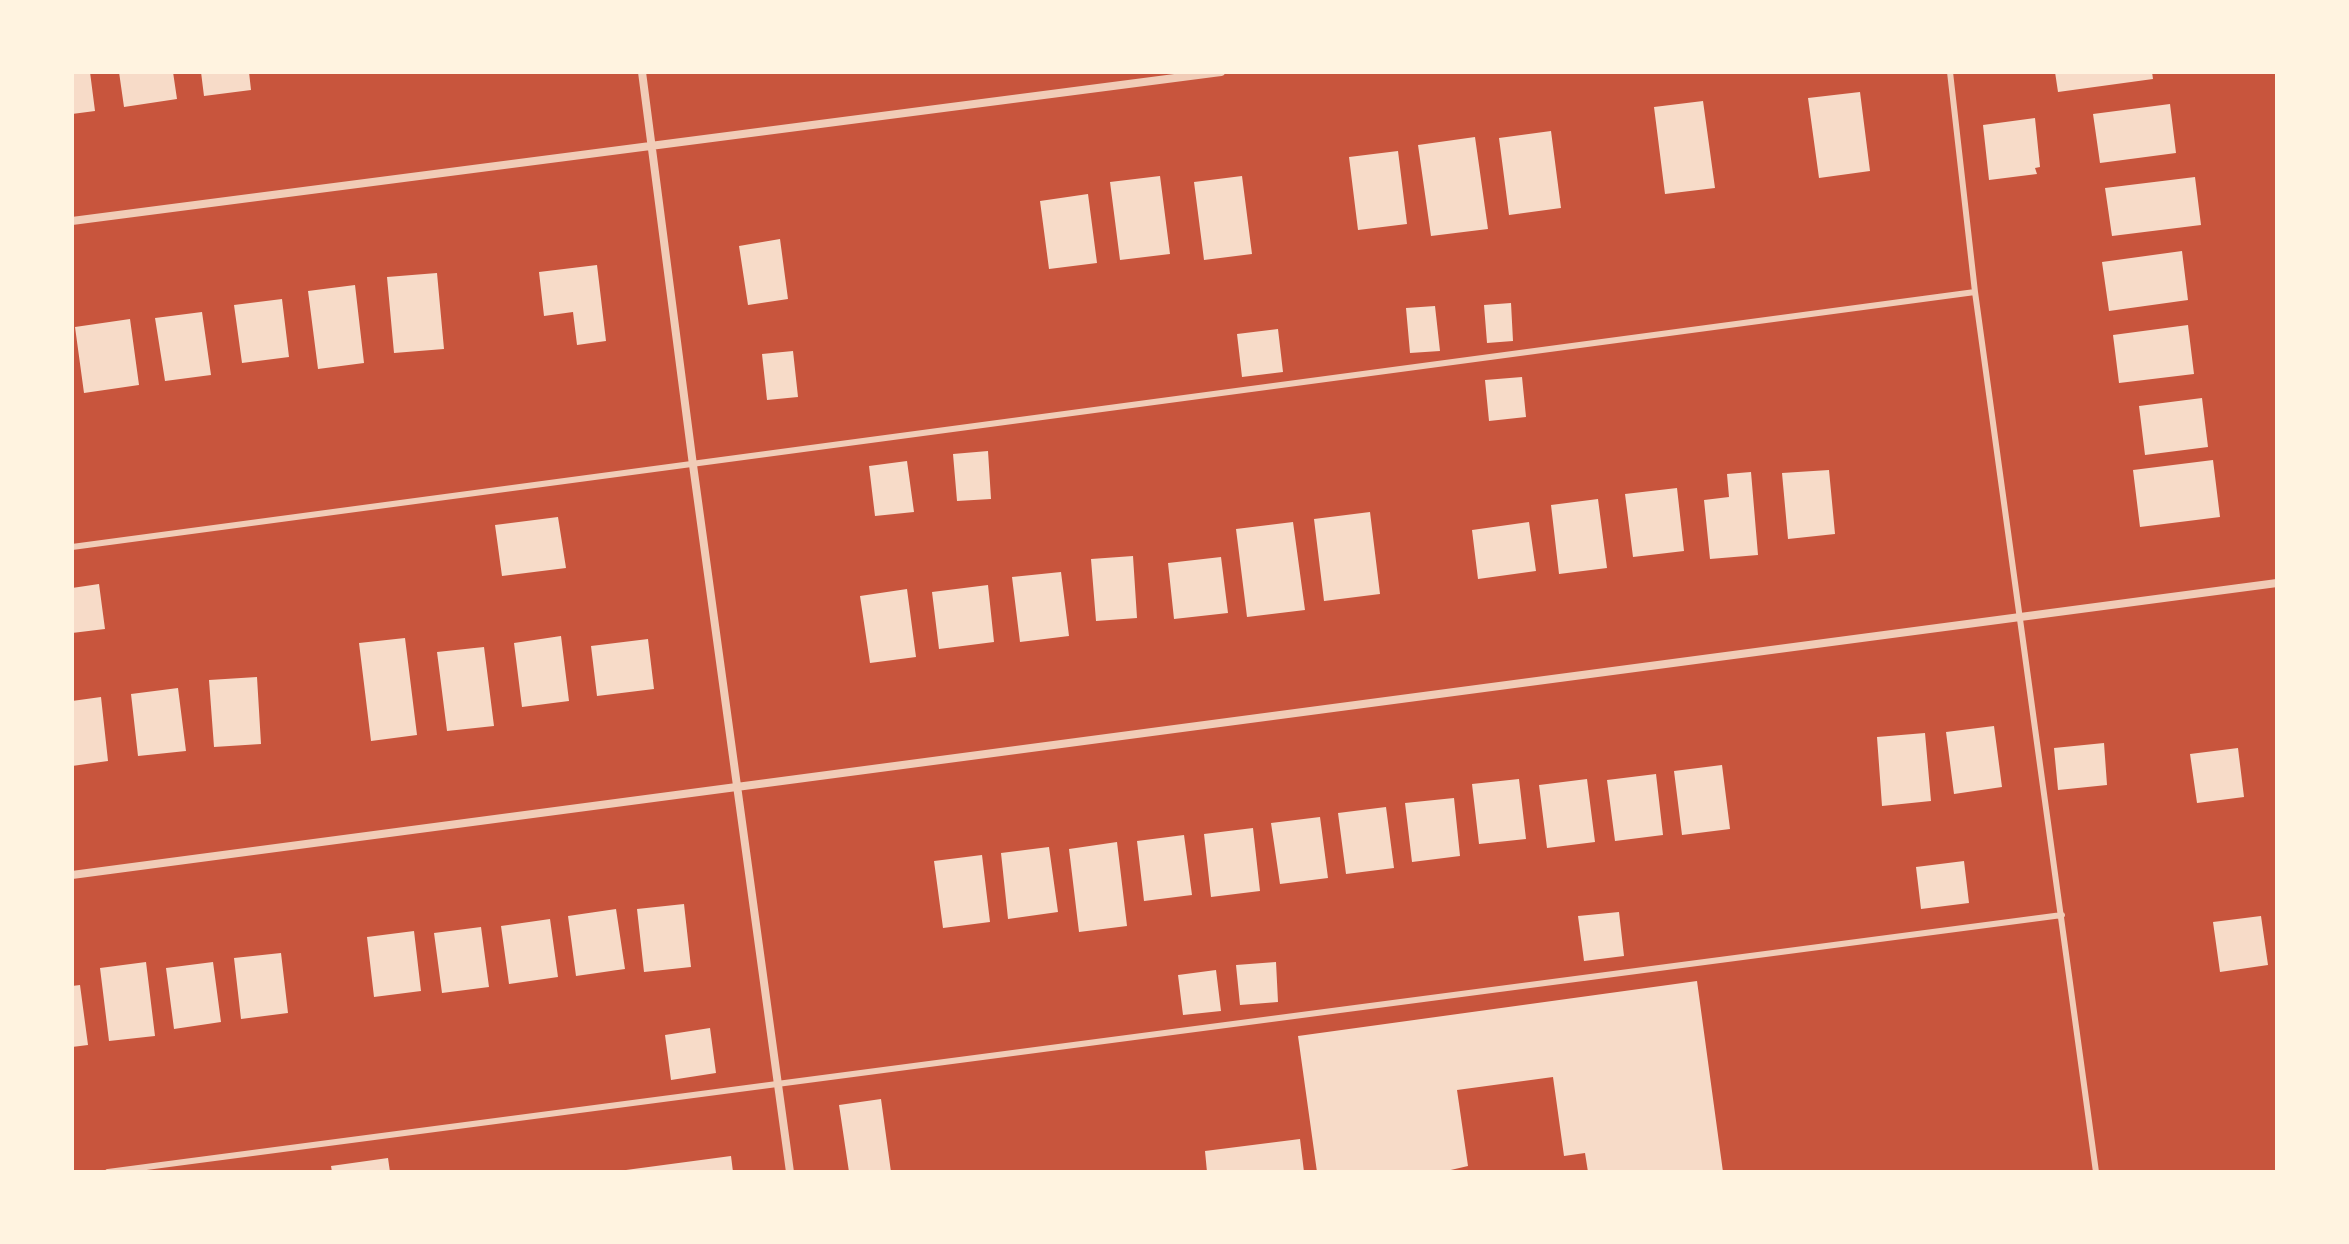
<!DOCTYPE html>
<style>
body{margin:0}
#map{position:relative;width:2349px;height:1244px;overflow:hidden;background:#c8553d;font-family:Merriweather,serif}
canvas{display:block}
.frame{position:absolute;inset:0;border:74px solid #fff3e0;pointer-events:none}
</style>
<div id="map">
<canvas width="2349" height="1244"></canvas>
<div class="frame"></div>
</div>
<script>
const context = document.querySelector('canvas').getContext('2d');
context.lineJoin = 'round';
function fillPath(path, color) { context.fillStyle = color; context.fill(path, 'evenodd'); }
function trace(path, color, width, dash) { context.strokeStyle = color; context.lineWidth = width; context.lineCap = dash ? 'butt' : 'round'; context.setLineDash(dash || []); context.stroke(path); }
const building = new Path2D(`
 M72,72H90L95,111L72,114Z
 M119,72H173L177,99L124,107Z
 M201,72H249L251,90L204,96Z
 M2055,72H2152L2153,79L2058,92Z
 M1860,92L1870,171L1819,178L1808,98Z
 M1703,101L1715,188L1665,194L1654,107Z
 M2170,104L2176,153L2100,163L2093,114Z
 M2035,118L2040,167L2035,168L2037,174L1989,180L1983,125Z
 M1551,131L1561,208L1509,215L1499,138Z
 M1475,137L1488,229L1431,236L1418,145Z
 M1398,151L1407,224L1358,230L1349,157Z
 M1160,176L1170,254L1120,260L1110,182Z
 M1242,176L1252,254L1204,260L1194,182Z
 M2195,177L2201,225L2112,236L2105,188Z
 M1088,194L1097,263L1049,269L1040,201Z
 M780,239L788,299L748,305L739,246Z
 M2182,251L2188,300L2109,311L2102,262Z
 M597,265L606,341L577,345L573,312L544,316L539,272Z
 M437,273L444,349L394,353L387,277Z
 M355,285L364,363L318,369L308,291Z
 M282,299L289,357L242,363L234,305Z
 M1511,303L1513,341L1487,343L1484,305Z
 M1435,306L1440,351L1410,353L1406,308Z
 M202,312L211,375L165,381L155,318Z
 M130,319L139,385L84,393L75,327Z
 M2188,325L2194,374L2119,383L2113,335Z
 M1278,329L1283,372L1242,377L1237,334Z
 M793,351L798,397L767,400L762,354Z
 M1522,377L1526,417L1489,421L1485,380Z
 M2202,398L2208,447L2145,455L2139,406Z
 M988,451L991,499L957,501L953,454Z
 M2213,460L2220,517L2140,527L2133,470Z
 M907,461L914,512L875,516L869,466Z
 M1829,470L1835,534L1788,539L1782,473Z
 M1751,472L1758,555L1710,559L1704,500L1729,497L1727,474Z
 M1677,488L1684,551L1633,557L1625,494Z
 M1598,499L1607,568L1559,574L1551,505Z
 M1370,512L1380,594L1324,601L1314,519Z
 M558,517L566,568L502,576L495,525Z
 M1293,522L1305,610L1247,617L1236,529Z
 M1529,522L1536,571L1478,579L1472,530Z
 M1133,556L1137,618L1096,621L1091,559Z
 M1221,557L1228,613L1174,619L1168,563Z
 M1061,572L1069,636L1020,642L1012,577Z
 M99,584L105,629L72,633V588Z
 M988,585L994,642L939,649L932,592Z
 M907,589L916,657L870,663L860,596Z
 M561,636L569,701L522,707L514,643Z
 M405,638L417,735L371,741L359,643Z
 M648,639L654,689L597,696L591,646Z
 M484,647L494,726L447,731L437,652Z
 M257,677L261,744L214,747L209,680Z
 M178,688L186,751L138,756L131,694Z
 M101,697L108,761L72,766V701Z
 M1994,726L2002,787L1954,794L1946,732Z
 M1925,733L1931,801L1882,806L1877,737Z
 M2104,743L2107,785L2058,790L2054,748Z
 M2238,748L2244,797L2197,803L2190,754Z
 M1722,765L1730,829L1682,835L1674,771Z
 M1656,774L1663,835L1615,841L1607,780Z
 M1519,779L1526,839L1479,844L1472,784Z
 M1587,779L1595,842L1547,848L1539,785Z
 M1454,798L1460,856L1412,862L1405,803Z
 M1386,807L1394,868L1346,874L1338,813Z
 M1320,817L1328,878L1280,884L1271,823Z
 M1253,828L1260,891L1211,897L1204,834Z
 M1184,835L1192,895L1144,901L1137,841Z
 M1117,842L1127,926L1079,932L1069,849Z
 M1049,847L1058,912L1008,919L1001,853Z
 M982,855L990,922L943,928L934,861Z
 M1964,861L1969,903L1921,909L1916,867Z
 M684,904L691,967L644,972L637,909Z
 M616,909L625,969L576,976L568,916Z
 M1619,912L1624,956L1584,961L1578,916Z
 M2261,916L2268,965L2220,972L2213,922Z
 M550,919L558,977L509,984L501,926Z
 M481,927L489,987L442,993L434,933Z
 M414,931L421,991L374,997L367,937Z
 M281,953L288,1013L241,1019L234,958Z
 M146,962L155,1036L109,1041L100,968Z
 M213,962L221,1022L174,1029L166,968Z
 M1276,962L1278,1002L1240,1005L1236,965Z
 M1216,970L1221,1011L1183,1015L1178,975Z
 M1697,981L1723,1172H1588L1585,1153L1564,1156L1553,1077L1457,1090L1468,1166L1442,1172H1317L1298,1036Z
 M80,985L88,1045L72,1047V986Z
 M710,1028L716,1073L671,1080L665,1035Z
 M881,1099L891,1172H849L839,1105Z
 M1300,1139L1304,1172H1207L1205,1151Z
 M731,1156L733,1172H626V1170Z
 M388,1158L390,1172H332L331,1166Z`);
const service = new Path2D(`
 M1950,72L1975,292L2096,1172
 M72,547L1975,292
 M108,1172L2062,915`);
const minor = new Path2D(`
 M642,72L693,465L790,1172
 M72,221L1221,72
 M72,875L2277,583`);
fillPath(building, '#f7dbc8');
trace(service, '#f1ccb7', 6);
trace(minor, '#f1ccb7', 8);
</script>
